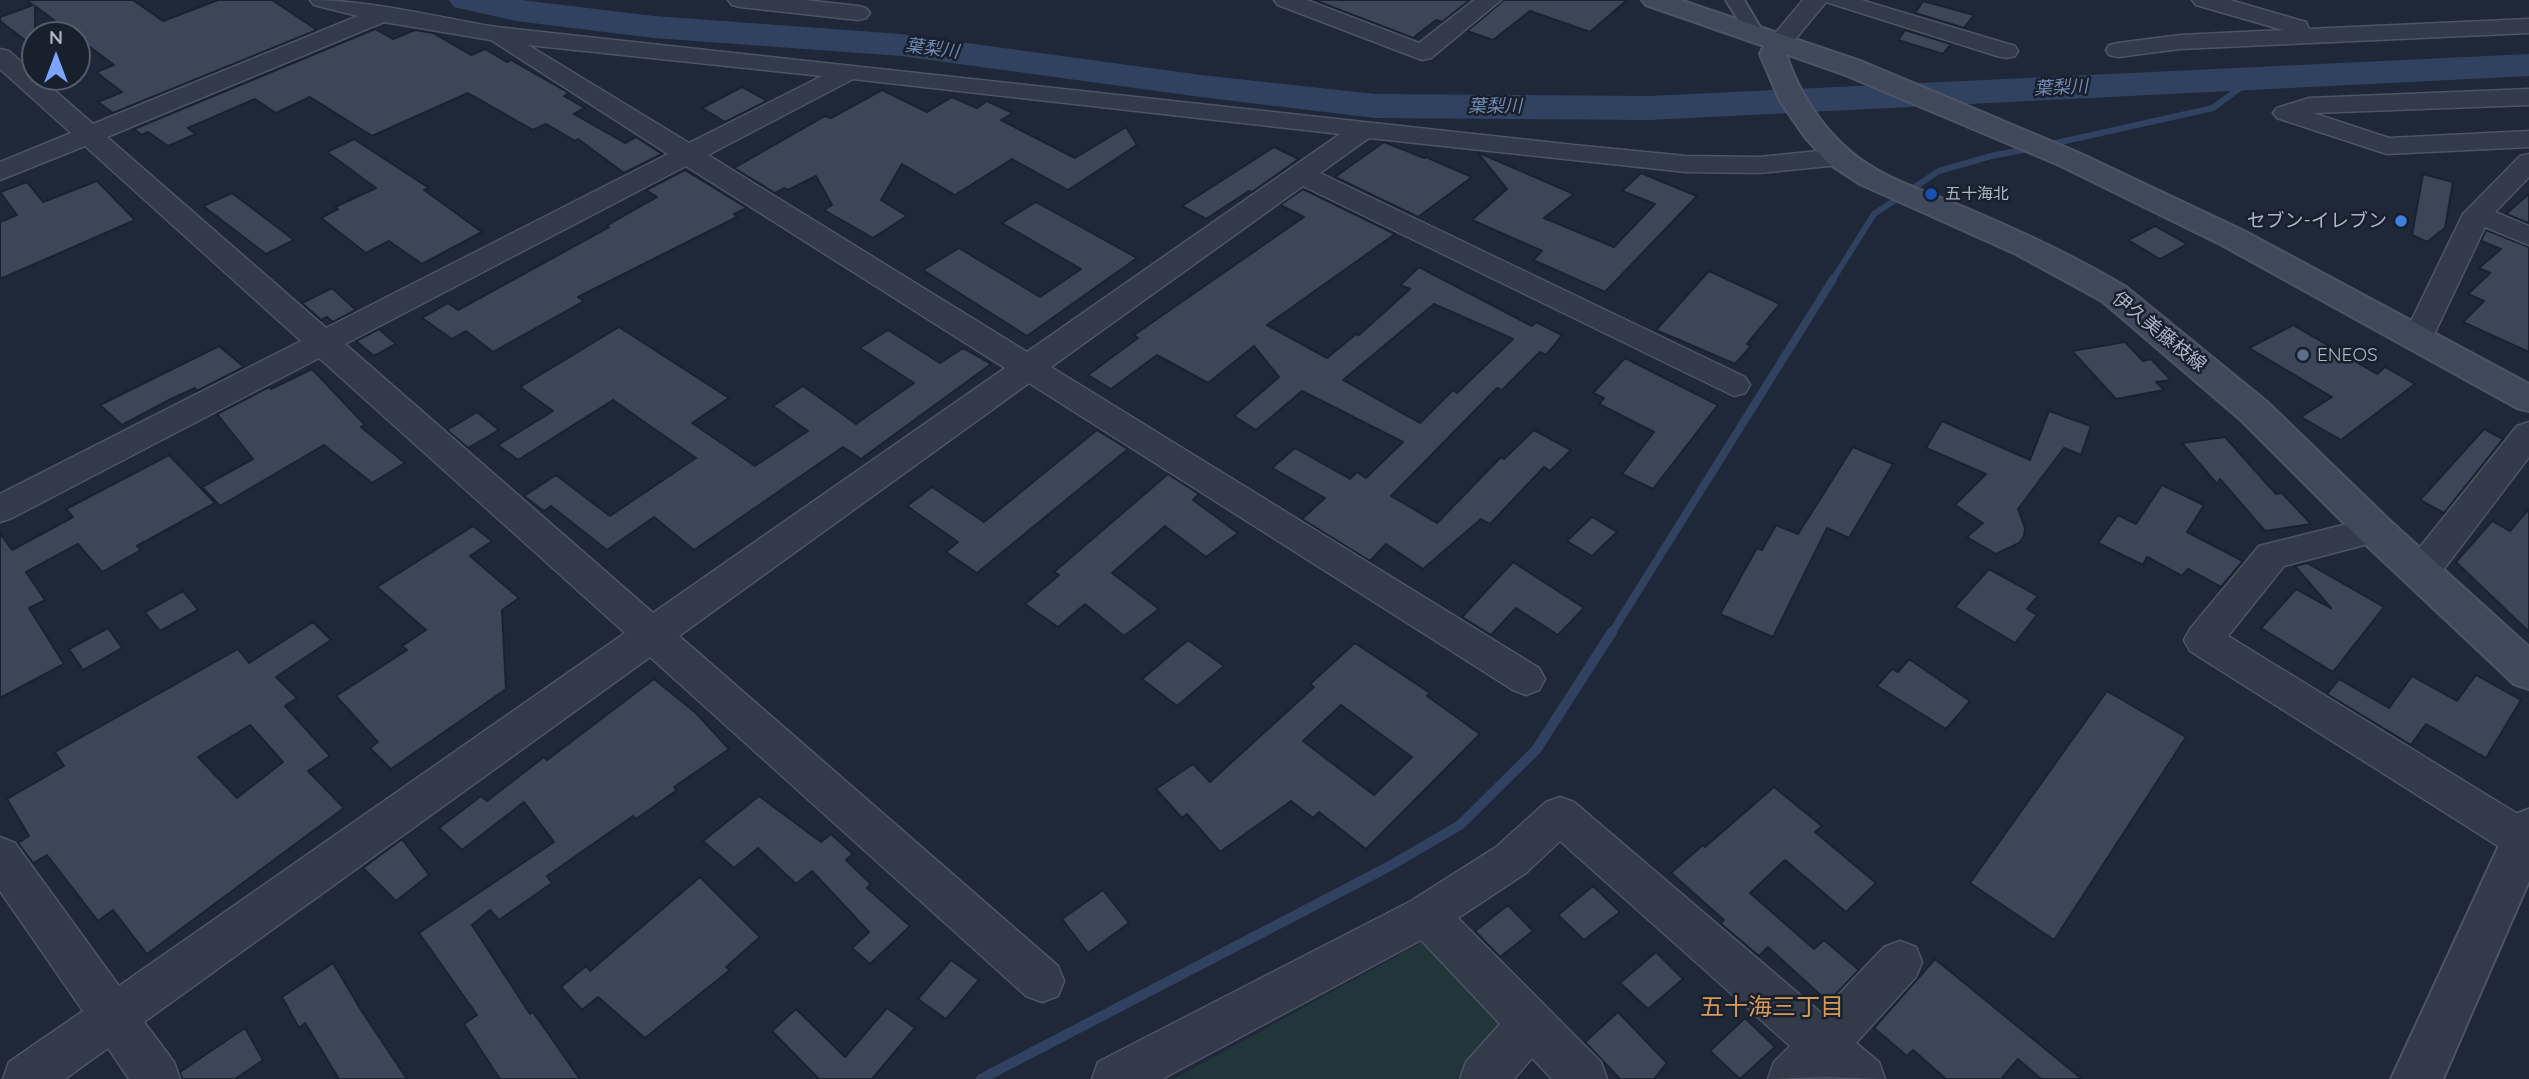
<!DOCTYPE html>
<meta charset="utf-8">
<style>
body{margin:0}
#map{position:relative;width:2529px;height:1079px;overflow:hidden;background:#1f2839;font-family:Quicksand,sans-serif}
canvas{display:block}
.north{position:absolute;left:21px;top:21px;width:70px;height:70px;box-sizing:border-box;background:#18202e;border:2px solid #545c6b;border-radius:50%;rotate:0deg;font-size:19px;font-weight:700;line-height:28px;text-align:center;color:#adb5c6}
.north::after{content:'';display:block;margin:auto;width:24px;height:32px;background:#7aa4fe;clip-path:polygon(50% 0,100% 100%,50% 72%,0 100%)}
</style>
<div id="map">
<canvas width="2529" height="1079"></canvas>
<div class="north">N</div>
</div>
<script>
const context = document.querySelector('canvas').getContext('2d');
context.lineJoin = 'round';
function fillPath(path, color) { context.fillStyle = color; context.fill(path, 'evenodd'); }
function trace(path, color, width, dash) { context.strokeStyle = color; context.lineWidth = width; context.lineCap = dash ? 'butt' : 'round'; context.setLineDash(dash || []); context.stroke(path); }
function label(font, color, halo, rows, align = 'center') {
  context.font = font + ' Quicksand,"Noto Sans JP",sans-serif'; context.lineWidth = 5; context.setLineDash([]); context.textBaseline = 'middle'; context.strokeStyle = halo; context.fillStyle = color; for (const [text, x, y, turn = 0] of rows) {
    context.save(); context.translate(x, y); context.rotate((+turn || 0) * Math.PI / 180); context.textAlign = isNaN(turn) ? turn : align; if (halo) context.strokeText(text, 0, 0); context.fillText(text, 0, 0); context.restore();
  }
}
const green = new Path2D(`
 M1426,940L1503,1028L1457,1079H1174Z`);
const streamFar2 = new Path2D(`
 M2047,145L2213,108L2252,79
 M1832,281L1874,214L1939,171L1991,156L2033,148`);
const streamFar1 = new Path2D(`
 M1611,634L1833,279`);
const stream = new Path2D(`
 M981,1079L1388,867L1460,825L1536,750L1612,632`);
const river = new Path2D(`
 M449,0H521L654,16L901,34L1201,75L1375,94L1649,96L2529,54V76L1649,120L1375,118L1201,97L901,56L654,38L516,21L454,7Z`);
const building = new Path2D(`
 M26,0H133L163,21L218,0H272L317,30L113,113L98,102L122,92L96,72L114,65L35,6V48L0,21V17L33,5Z
 M1314,0H1470L1442,22L1436,20L1413,38Z
 M1504,0H1627L1590,32L1530,11L1493,40L1467,31Z
 M1923,1L1974,15L1964,28L1915,13Z
 M375,29L393,39L415,30L433,33L471,55L485,49L507,62L511,60L555,85L569,93L564,96L585,108L574,114L625,143L636,137L662,154L624,173L578,139L575,141L546,124L533,130L468,93L372,136L310,97L276,113L255,99L188,128L196,134L168,146L148,132L142,135L134,129Z
 M1905,30L1951,44L1943,54L1898,40Z
 M742,87L767,101L725,122L702,108Z
 M882,90L927,112L952,97L977,108L987,101L1013,113L1001,120L1075,158L1126,127L1137,145L1068,190L1012,159L955,195L902,164L881,200L907,216L873,238L824,210L832,205L816,176L788,190L784,188L775,193L734,168L825,116L831,118Z
 M354,139L429,188L424,190L482,232L422,264L389,241L366,253L321,218L338,209L335,207L376,188L327,152Z
 M1384,142L1424,158L1426,157L1472,177L1418,217L1335,177Z
 M1274,147L1299,159L1252,192L1249,191L1206,219L1182,206Z
 M1477,152L1574,194L1544,218L1614,247L1655,204L1622,191L1641,173L1697,196L1605,292L1533,260L1542,251L1472,220L1507,189Z
 M685,170L747,208L734,214L737,217L578,297L584,301L493,352L466,331L452,339L422,318L448,303L458,310L609,227L606,226L657,197L646,190Z
 M2423,174L2453,182L2445,228L2427,242L2412,235Z
 M97,181L135,220L0,279V222L17,215L0,192L27,182L43,202Z
 M1303,189L1395,234L1267,325L1327,358L1356,334L1359,335L1410,289L1400,285L1419,267L1532,326L1536,322L1562,335L1546,355L1540,352L1502,390L1497,388L1391,496L1437,523L1501,457L1504,459L1534,430L1571,450L1550,471L1544,467L1490,524L1481,519L1423,569L1386,544L1370,561L1302,519L1325,498L1272,468L1295,448L1350,479L1357,472L1366,478L1403,442L1302,391L1256,430L1234,416L1279,377L1254,346L1208,383L1157,355L1111,389L1088,375L1138,338L1134,335L1304,217L1280,205ZM1434,304L1513,339L1457,393L1453,390L1420,423L1343,380Z
 M232,193L294,240L266,254L203,206Z
 M2529,194V223L2506,214Z
 M1036,202L1137,258L1027,336L923,270L959,248L1040,297L1081,269L1002,223Z
 M2155,226L2187,244L2160,259L2128,240Z
 M2486,230L2529,247V352L2463,322L2484,301L2468,294L2490,273L2479,268L2501,249L2481,241Z
 M1709,271L1780,304L1747,344L1751,346L1735,364L1656,330Z
 M332,288L356,310L333,322L327,317L321,320L302,303Z
 M2293,325L2377,374L2385,367L2415,384L2341,440L2301,417L2332,397L2249,348Z
 M619,327L729,398L692,423L755,466L808,431L773,406L803,386L856,424L914,383L860,348L888,330L940,363L963,348L991,364L861,459L843,447L694,550L654,517L607,550L551,506L544,511L524,496L556,475L610,516L696,458L613,400L518,460L498,445L553,411L520,387Z
 M379,329L396,344L374,356L356,341Z
 M2125,342L2143,361L2151,359L2171,380L2156,382L2164,390L2116,399L2072,351Z
 M219,346L244,367L197,391L195,388L169,400L122,425L100,405Z
 M1625,358L1718,405L1653,489L1622,474L1654,432L1599,404L1604,398L1593,393Z
 M312,369L365,425L361,427L405,463L372,483L324,445L220,506L202,487L253,459L217,414L269,387L271,389Z
 M2049,411L2091,426L2081,455L2064,448L2018,509L2025,528L2024,536L2019,543L1996,554L1967,537L1983,523L1955,505L1986,474L1926,448L1942,421L2030,460Z
 M477,412L499,430L468,448L447,430Z
 M2484,429L2503,439L2444,513L2420,500Z
 M1097,430L1128,449L977,573L946,552L958,542L907,506L932,487L984,522Z
 M2225,437L2276,494L2282,493L2311,524L2265,531L2220,479L2217,484L2182,443Z
 M1853,447L1893,464L1849,538L1827,528L1773,637L1720,614L1757,548L1762,550L1776,525L1798,534Z
 M169,455L215,503L137,546L141,550L102,572L78,544L26,572L45,600L29,608L64,664L0,698V533L12,550L73,517L66,509Z
 M1168,474L1199,494L1193,500L1238,533L1206,557L1165,526L1112,573L1159,609L1124,636L1085,604L1058,627L1025,604L1059,575L1054,572Z
 M2162,485L2204,505L2187,532L2243,561L2221,587L2188,569L2182,576L2147,557L2143,565L2098,543L2118,515L2136,524Z
 M2529,509V632L2456,562L2492,521L2510,531Z
 M1592,517L1617,532L1592,556L1567,541Z
 M473,526L492,541L470,556L519,598L502,610L506,689L391,769L370,748L378,742L336,696L407,650L402,646L426,630L377,587Z
 M1513,562L1584,608L1558,635L1516,608L1491,635L1462,617Z
 M2307,563L2384,607L2333,672L2261,628L2296,589L2331,608L2295,566Z
 M1989,569L2038,596L2027,609L2037,615L2015,643L1955,607Z
 M183,591L198,610L160,631L145,612Z
 M313,622L331,640L276,677L297,698L285,706L330,756L308,771L344,808L147,954L113,910L98,921L47,855L33,863L18,843L29,836L7,799L64,766L55,752L238,649L249,663ZM250,725L283,762L237,798L198,757Z
 M108,628L122,648L83,670L69,649Z
 M1188,640L1224,666L1177,706L1142,679Z
 M1355,643L1430,693L1427,696L1480,734L1366,849L1319,812L1313,818L1291,801L1220,852L1187,814L1182,818L1156,789L1193,764L1210,782L1314,687L1310,684ZM1341,705L1412,757L1374,795L1303,741Z
 M1909,659L1970,701L1946,729L1877,686L1892,669L1898,672Z
 M2476,675L2521,700L2486,758L2426,724L2411,745L2327,694L2339,679L2389,708L2412,676L2457,701Z
 M654,679L696,713L729,749L674,787L677,790L636,819L633,816L547,876L552,883L499,920L490,910L472,925L530,1014L533,1012L580,1079H500L464,1024L477,1015L419,933L554,842L524,802L462,850L439,828L481,796L487,801L544,757L547,760Z
 M2107,691L2186,737L2054,940L1970,883Z
 M1774,787L1822,826L1815,832L1876,883L1846,912L1785,860L1750,893L1814,949L1824,940L1859,970L1828,1002L1768,947L1759,956L1720,923L1724,920L1671,873L1703,845L1705,847Z
 M759,796L821,842L831,834L853,854L846,860L871,884L867,888L910,926L870,964L852,948L869,932L812,871L796,884L758,848L734,868L703,841Z
 M402,839L429,875L396,901L363,868Z
 M700,877L760,937L726,967L730,970L645,1038L598,997L582,1010L561,987L586,966L590,971Z
 M1593,886L1620,912L1584,940L1558,915Z
 M1103,890L1129,923L1088,953L1062,919Z
 M1508,905L1533,931L1500,957L1475,931Z
 M1656,952L1683,979L1648,1009L1620,983Z
 M1935,959L2082,1079H2041L2018,1059L2001,1079H1946L1913,1050L1907,1056L1874,1028Z
 M951,960L979,980L946,1019L918,999Z
 M333,963L361,1010L407,1079H339L305,1023L299,1028L282,997Z
 M887,1008L915,1028L872,1079H819L772,1031L796,1009L845,1057Z
 M1618,1012L1667,1063L1654,1079H1620L1585,1042Z
 M1745,1018L1775,1047L1740,1079L1710,1051Z
 M245,1028L263,1060L235,1079H182L180,1072Z`);
const pedestrian = new Path2D(`
 M1726,0H1744L1764,34L1761,38H1749Z`);
const minor = new Path2D(`
 M310,0C371,0 435,17 496,27L1574,145L1686,156L1759,157L1839,149L1848,151L1852,157L1848,163L1839,165L1759,173L1686,172L1369,138L1320,173L1745,377L1750,385L1745,393L1734,396L1303,186L1051,367L1539,668L1545,679L1539,690L1526,695L1513,690L1029,383L679,636L1058,966L1064,981L1058,996L1042,1002L1026,996L650,657L144,1022L174,1062L180,1079H129L108,1048L65,1079H3L9,1062L83,1011L0,891V837L15,843L119,986L625,633L319,358L12,518L0,522V494L301,341L85,146L0,180V162L71,133L0,69V49L9,51L35,74V77H39L93,124L358,16L314,5ZM384,22L491,40L668,154L326,328L107,137ZM528,45L822,76L689,143ZM853,79L1340,134L1027,352L708,155ZM686,166L1005,368L653,613L345,344Z
 M728,0H804L858,6L866,8L870,13L866,18L858,20L740,7L732,5Z
 M1274,0H1307L1419,43L1474,0H1501L1431,58L1422,60L1278,5Z
 M1803,0H1861L2015,46L2018,51L2015,56L2006,58L1997,56L1826,2L1788,48L1779,50L1770,48L1767,43Z
 M2192,0H2230L2306,22L2309,29L2529,19V33L2180,49L2118,57L2109,55L2106,50L2109,45L2118,43L2180,35L2283,30L2196,5Z
 M2529,89V105L2313,113L2389,138L2529,131V147L2387,154L2277,118L2273,113L2277,108L2309,98Z
 M2529,154V177L2495,212L2529,226V245L2485,227L2429,345L2418,348L2407,345L2403,338L2463,214L2520,156Z
 M2529,422V457L2434,582L2421,586L2408,582L2403,572L2408,562L2517,426Z
 M2375,517L2387,521L2392,530L2387,539L2284,566L2228,636L2529,821V857L2524,859L2509,853L2190,651L2184,640L2190,629L2259,546Z
 M1560,797L1574,802L1821,1013L1884,947L1900,941L1916,947L1922,962L1916,977L1856,1043L1879,1062L1885,1079L1825,1077L1768,1079L1774,1062L1790,1046L1560,841L1526,873L1458,918L1601,1062L1607,1079H1552L1532,1058L1514,1079H1460L1466,1062L1500,1024L1421,940L1162,1079H1092L1098,1062L1411,901L1496,847L1546,802Z`);
const tertiary = new Path2D(`
 M2529,809V881L2443,1079H2391L2513,815Z`);
const secondary = new Path2D(`
 M1642,0H1680L1863,62L2079,153L2244,231L2529,384V411L2517,408L2222,245L2059,165L1843,74L1786,54C1798,91 1821,127 1851,152C1881,178 1925,191 1961,206C2018,230 2073,255 2126,287L2267,402L2389,520L2529,647V689L2514,684L2361,540L2241,420L2102,301L2016,254L1860,184L1828,163L1805,137L1779,99L1760,54L1764,46L1646,5Z`);
const markers = [
 [1931,194,7,"#1a4fb4"],
 [2401,221,7,"#3f7fe0"],
 [2303,355,7,"#5c6f8a"]
];
const farPoinames = [
 ["五十海北",1945,194]
];
const farWaternames = [
 ["葉梨川",932,49,7],
 ["葉梨川",2061,88,-3],
 ["葉梨川",1495,107]
];
const poiNames = [
 ["セブン-イレブン",2387,221],
 ["ENEOS",2317,355,"left"]
];
const streetNames = [
 ["伊久美藤枝線",2159,332,39]
];
const nearNeighbourhoodnames = [
 ["五十海三丁目",1772,1008]
];
fillPath(green, '#21353a');
trace(streamFar2, '#314261', 6);
trace(streamFar1, '#314261', 8);
trace(stream, '#314261', 10);
fillPath(river, '#314261');
fillPath(building, '#3b4659');
trace(building, '#1a2230', 2);
trace(pedestrian, '#4d5564', 4);
trace(minor, '#4d5564', 3);
trace(tertiary, '#4d5564', 4);
trace(secondary, '#4d5564', 4);
fillPath(pedestrian, '#333a49');
fillPath(minor, '#333a49');
fillPath(tertiary, '#333a49');
fillPath(secondary, '#40495c');
for (const [x, y, r, color] of markers) { const dot = new Path2D(); dot.arc(x, y, r, 0, 2 * Math.PI); context.fillStyle = color; context.fill(dot); trace(dot, '#18202e', 2.5); }
label('16px', '#adb5c6', '#18202e', farPoinames, 'left');
label('italic 18px', '#7389b1', '#18202e', farWaternames);
label('19px', '#adb5c6', '#18202e', poiNames, 'right');
label('19px', '#adb5c6', '#18202e', streetNames);
label('24px', '#d99854', '#18202e', nearNeighbourhoodnames);
</script>
